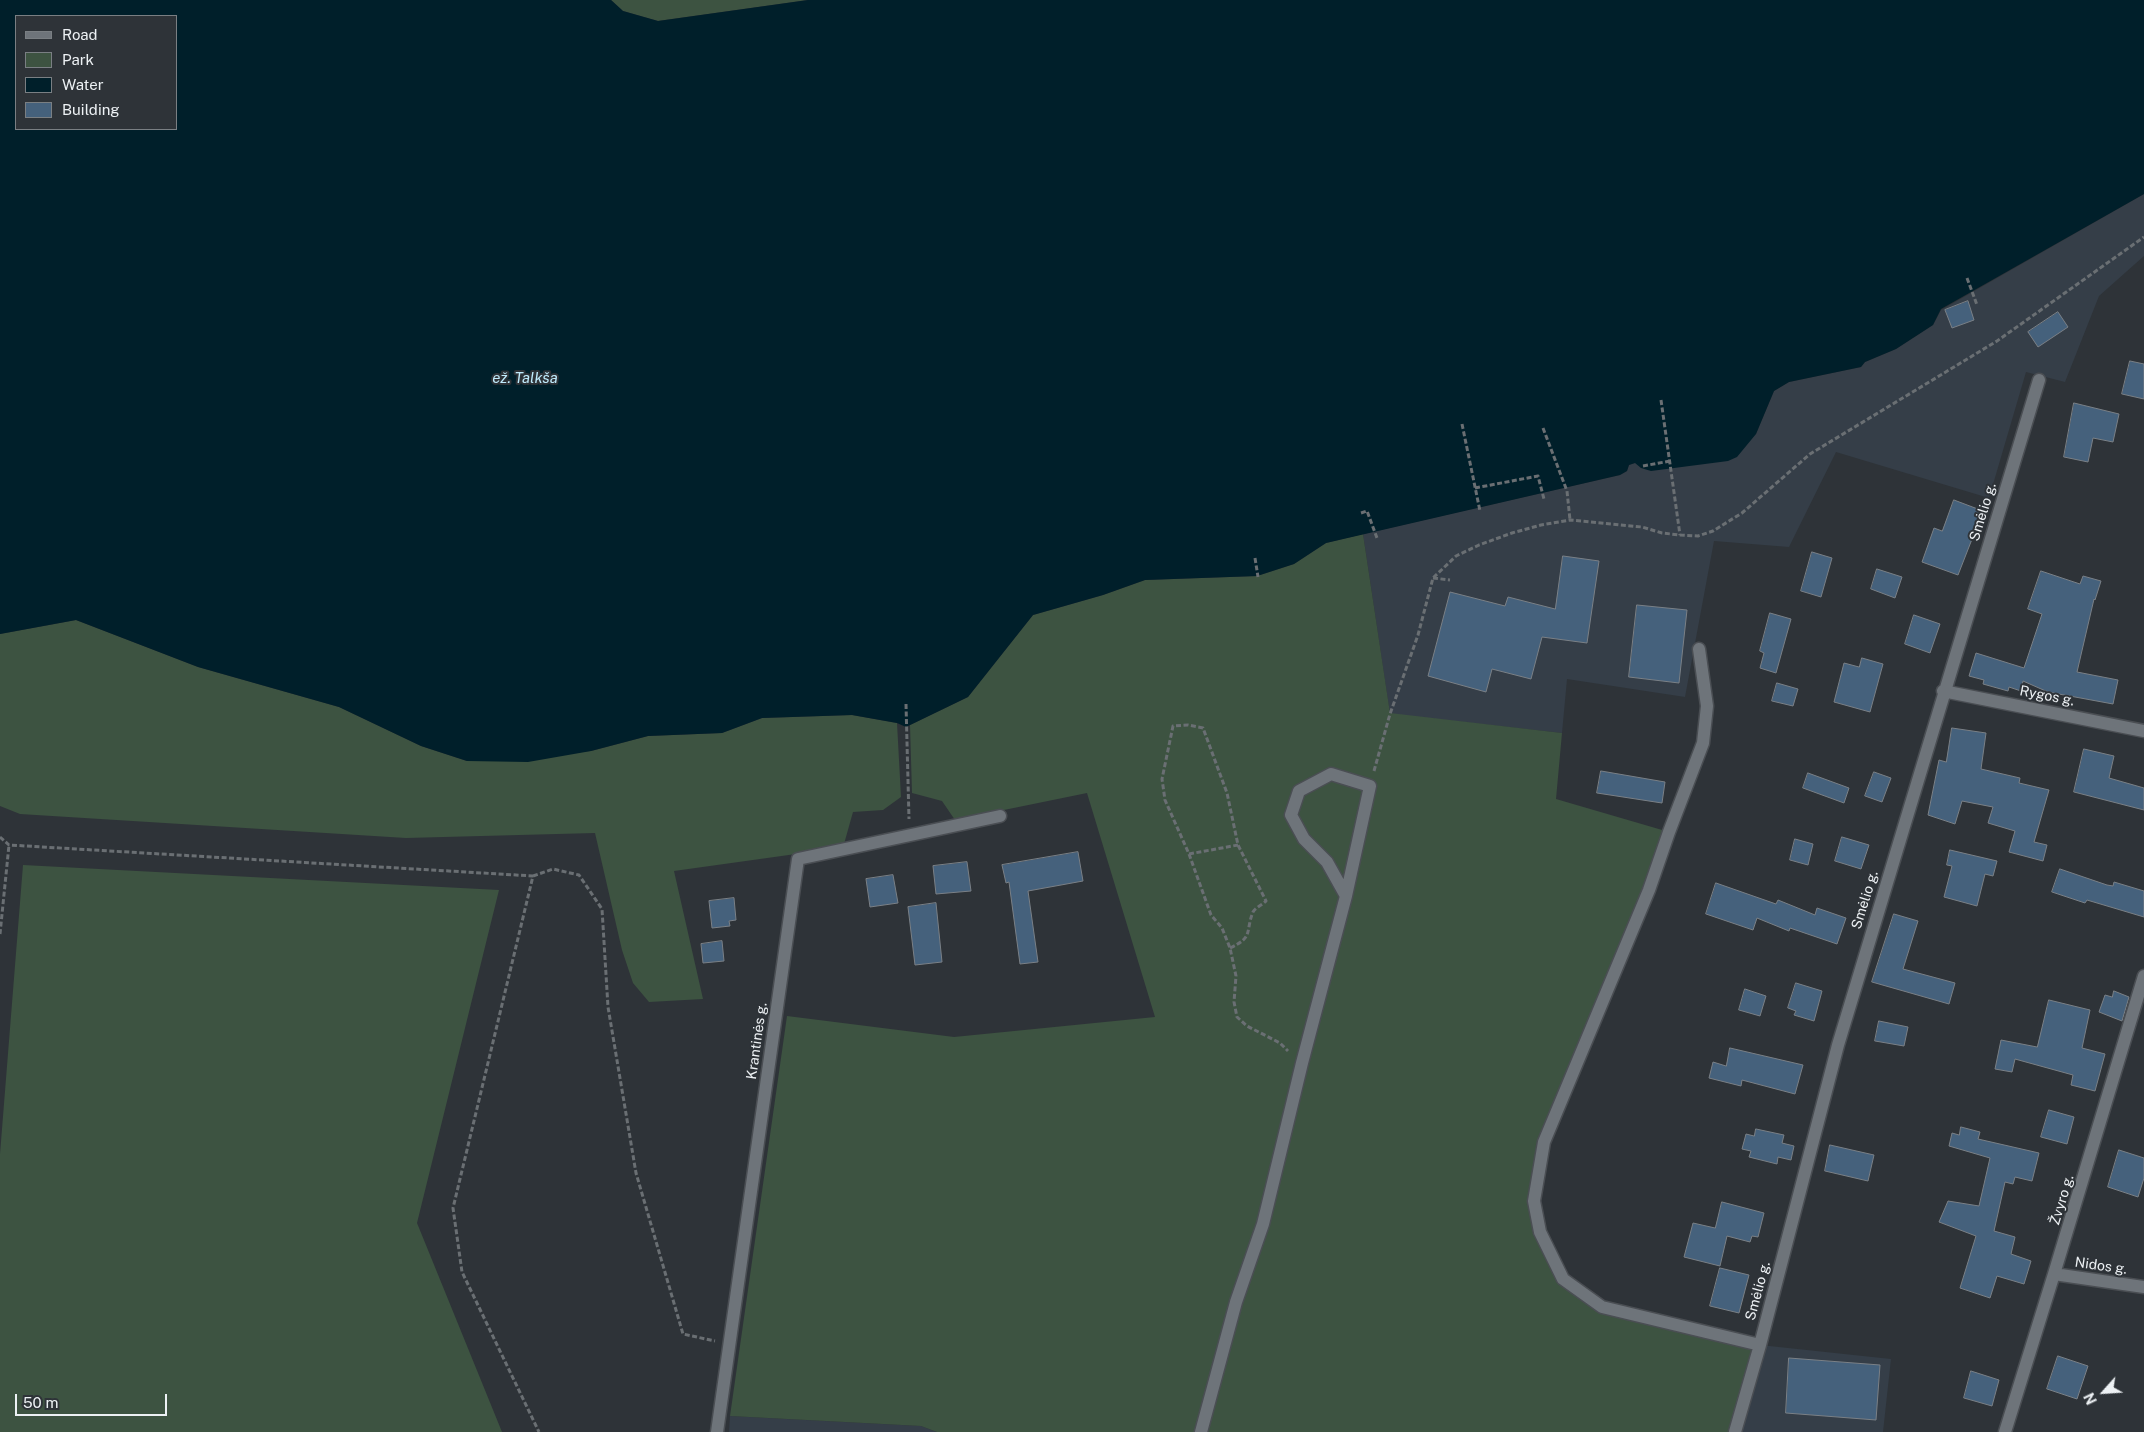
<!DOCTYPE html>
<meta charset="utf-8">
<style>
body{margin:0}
#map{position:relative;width:2144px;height:1432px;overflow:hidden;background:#2e3338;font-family:"Public Sans",sans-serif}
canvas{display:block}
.legend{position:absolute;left:15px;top:15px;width:162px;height:115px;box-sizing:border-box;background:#2e3338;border:1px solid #7a7f83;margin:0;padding:6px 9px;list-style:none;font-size:15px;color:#edf1f4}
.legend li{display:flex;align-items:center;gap:10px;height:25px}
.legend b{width:25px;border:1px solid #7a7f83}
.north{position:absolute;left:2079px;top:1367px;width:50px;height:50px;-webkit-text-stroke:4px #2e3338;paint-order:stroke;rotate:244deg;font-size:14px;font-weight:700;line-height:20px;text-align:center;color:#edf1f4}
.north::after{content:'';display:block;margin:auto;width:18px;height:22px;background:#edf1f4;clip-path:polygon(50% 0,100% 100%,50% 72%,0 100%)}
.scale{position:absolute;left:15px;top:1394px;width:152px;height:22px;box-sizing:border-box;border:2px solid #edf1f4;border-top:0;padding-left:6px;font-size:15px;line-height:18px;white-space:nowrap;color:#edf1f4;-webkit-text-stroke:4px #2e3338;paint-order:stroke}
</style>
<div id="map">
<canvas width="2144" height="1432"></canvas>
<ul class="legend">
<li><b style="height:6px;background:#6e747a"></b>Road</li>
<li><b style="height:14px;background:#3d5341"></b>Park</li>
<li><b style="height:14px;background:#001f2a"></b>Water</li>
<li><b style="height:14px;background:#45617c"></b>Building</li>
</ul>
<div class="north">N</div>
<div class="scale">50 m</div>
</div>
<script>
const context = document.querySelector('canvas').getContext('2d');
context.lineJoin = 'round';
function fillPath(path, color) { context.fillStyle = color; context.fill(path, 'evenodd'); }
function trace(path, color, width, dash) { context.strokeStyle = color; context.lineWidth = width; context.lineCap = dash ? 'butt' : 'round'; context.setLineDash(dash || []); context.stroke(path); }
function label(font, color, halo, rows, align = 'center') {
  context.font = font + ' "Public Sans",sans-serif'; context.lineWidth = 4; context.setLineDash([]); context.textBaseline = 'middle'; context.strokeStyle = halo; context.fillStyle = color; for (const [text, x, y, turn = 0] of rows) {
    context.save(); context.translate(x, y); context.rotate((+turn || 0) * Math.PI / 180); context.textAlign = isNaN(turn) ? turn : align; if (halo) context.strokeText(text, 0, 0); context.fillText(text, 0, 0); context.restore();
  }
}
const built = new Path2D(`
 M2144,194V256L2099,296L2065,382L2026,372L1989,498L1836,452L1789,547L1714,541L1685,697L1567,679L1562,733L1390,714L1363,534L1620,475L1627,471L1629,465L1635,463L1756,434L1774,391L1789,382L1861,367L1865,362L1896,349L1933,325L1941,310Z
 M1760,1345L1891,1359L1883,1432H1735Z
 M730,1416L921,1426L937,1432H729Z`);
const green = new Path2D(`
 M611,0H808L658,21L623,11Z
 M1363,534L1390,713L1562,733L1556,799L1669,832L1544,1142L1534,1201L1563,1278L1602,1307L1760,1345L1735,1432H937L921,1426L730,1416L787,1016L954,1037L1155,1017L1087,793L955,820L942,801L912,793L910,725L968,697L1033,615L1103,595L1145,580L1257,576L1294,564L1326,543Z
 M76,620L198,667L339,707L421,746L467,761L591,751L648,736L722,733L762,718L852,715L897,723L901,797L883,810L853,812L844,844L803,853L674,871L703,999L649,1002L633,983L622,950L595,833L406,838L20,814L0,806V634Z
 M23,865L499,890L417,1223L502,1432H0V1154Z`);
const water = new Path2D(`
 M0,0H611L623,11L658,21L808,0H2144V194L1941,309L1933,325L1896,349L1865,362L1861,367L1789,382L1774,391L1756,434L1737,457L1728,461L1651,471L1641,468L1635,463L1629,465L1627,471L1620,475L1326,543L1294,564L1257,576L1145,580L1103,595L1033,615L968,697L906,727L897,723L852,715L762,718L722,733L648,736L591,751L528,762L467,761L421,746L339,707L198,667L76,620L0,634ZM176,16V129H16V16Z`);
const building = new Path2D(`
 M1968,301L1974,320L1952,328L1945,310Z
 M2058,312L2068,327L2038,347L2028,332Z
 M2130,361L2144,364V399L2122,394Z
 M2074,403L2119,414L2113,442L2093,438L2088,462L2064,457Z
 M1954,500L1983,511L1958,575L1922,562L1934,528L1942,531Z
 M1812,552L1832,558L1821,597L1801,591Z
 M1563,556L1599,561L1587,643L1542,637L1531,679L1492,669L1486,692L1428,676L1450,592L1505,606L1508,597L1555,609Z
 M1877,569L1902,577L1895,598L1871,589Z
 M2041,571L2080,584L2083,576L2101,581L2095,600L2094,599L2077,672L2118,680L2113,704L2048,692L2023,681L2021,691L2009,687L2008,691L1983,684L1984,680L1969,676L1976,653L2024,668L2042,614L2028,609Z
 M1637,605L1687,610L1679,683L1629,677Z
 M1770,613L1791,619L1776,673L1760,668L1764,653L1760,651Z
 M1914,615L1940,624L1930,653L1905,644Z
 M1862,658L1883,664L1870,712L1834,702L1844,663L1859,667Z
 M1777,683L1798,689L1793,706L1772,701Z
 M1952,728L1986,733L1981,769L2020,778L2019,783L2049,790L2034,842L2047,845L2043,861L2009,852L2015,831L1988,823L1993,807L1962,801L1955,824L1928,815L1939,760L1946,762Z
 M2084,749L2114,756L2109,778L2144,788V810L2074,792Z
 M1601,771L1665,782L1662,803L1597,793Z
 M1874,772L1891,778L1882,802L1865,796Z
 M1808,773L1849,788L1844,803L1803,788Z
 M1842,837L1869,845L1861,869L1835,861Z
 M1795,839L1813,844L1808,865L1790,860Z
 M1950,850L1997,861L1993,876L1985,874L1977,906L1944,897L1952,866L1947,865Z
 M1078,852L1083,881L1028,891L1038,962L1020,964L1009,882L1006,883L1002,865Z
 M967,862L971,891L936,894L933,866Z
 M2060,869L2107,885L2113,886L2114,882L2144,891V917L2087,900L2085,903L2052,892Z
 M893,875L898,903L870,907L866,879Z
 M1716,883L1776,904L1778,900L1815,915L1817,908L1846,918L1837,944L1790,928L1789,931L1757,918L1753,930L1706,914Z
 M734,898L736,920L729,921L730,926L712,928L709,901Z
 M936,903L942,962L915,965L908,907Z
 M1894,914L1918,921L1903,969L1955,983L1949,1004L1872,982Z
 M722,941L724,961L703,963L701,944Z
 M1796,983L1822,991L1814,1021L1794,1015L1796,1011L1788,1008Z
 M1745,989L1766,996L1760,1016L1739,1010Z
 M2114,991L2129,997L2122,1021L2099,1012L2105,995L2112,997Z
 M2049,1000L2090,1010L2082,1048L2105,1054L2095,1091L2071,1085L2073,1075L2015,1059L2012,1072L1995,1069L2001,1040L2037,1047Z
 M1879,1021L1908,1027L1904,1046L1875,1041Z
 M1730,1048L1803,1065L1795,1094L1742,1080L1741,1086L1709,1078L1713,1062L1726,1066Z
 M2049,1110L2074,1117L2067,1144L2041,1137Z
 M1961,1127L1980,1132L1978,1139L2039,1153L2032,1181L2015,1177L2013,1184L2005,1182L1994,1231L2015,1237L2011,1254L2031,1261L2024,1284L1997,1276L1990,1298L1960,1288L1976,1236L1939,1222L1948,1201L1979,1206L1990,1158L1949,1146L1952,1133L1959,1135Z
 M1756,1129L1784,1135L1782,1143L1794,1146L1791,1160L1778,1157L1777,1164L1749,1157L1751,1151L1742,1149L1746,1134L1754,1136Z
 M1830,1145L1874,1155L1868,1181L1825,1171Z
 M2119,1150L2144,1158V1178L2138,1197L2108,1187Z
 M1722,1202L1764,1213L1758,1237L1752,1236L1750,1242L1727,1236L1720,1266L1684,1257L1693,1223L1715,1228Z
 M1720,1268L1749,1275L1739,1313L1710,1306Z
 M2058,1356L2088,1366L2077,1399L2047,1389Z
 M1789,1358L1880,1365L1876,1420L1786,1413Z
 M1971,1371L1999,1380L1992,1406L1964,1398Z`);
const path = new Path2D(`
 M1967,278L1977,305
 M1661,400L1680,535
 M1462,424L1480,511
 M1543,428L1567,491L1570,520
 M1643,466L1670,461
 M1475,488L1538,476L1544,499
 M1361,513L1367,511L1377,538
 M1255,558L1258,577
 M1433,578L1450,580
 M906,704L909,819
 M1374,771L1390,714L1418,635L1433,578L1456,556L1479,545L1512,533L1541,525L1570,520L1642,527L1662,533L1680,535L1698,536L1713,531L1742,513L1810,454L1997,341L2144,237
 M0,837L9,845L533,876L453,1208L462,1272L539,1432
 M1189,854L1238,845
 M533,876L553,869L579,875L602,909L608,1007L636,1173L683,1334L715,1341
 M0,934L9,845
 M1230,948C1254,937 1245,932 1253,912C1255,908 1262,905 1266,901L1238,845L1227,793L1203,728L1188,725L1173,726L1162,779L1165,800L1189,854L1211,915L1222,928L1230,948L1236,976L1234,1002L1237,1017L1247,1026L1280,1043L1288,1051`);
const minor = new Path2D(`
 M1699,649L1707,706L1703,743L1669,832L1649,890L1544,1142L1534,1201L1540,1232L1563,1279L1602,1307L1760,1345
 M1943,691L2144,731
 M2054,1274L2144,1287
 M717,1432L798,859L1000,816
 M1201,1432L1236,1302L1263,1224L1302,1063L1346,896L1370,786L1331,774L1299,791L1291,815L1304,839L1327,862L1346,896
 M1735,1432L1760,1345L1838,1045L2039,380
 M2005,1432L2054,1274L2144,976`);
const streetNames = [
 ["Smėlio g.",1983,512,-73],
 ["Rygos g.",2047,696,11],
 ["Smėlio g.",1865,900,-73],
 ["Krantinės g.",757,1041,-82],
 ["Žvyro g.",2062,1200,-73],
 ["Nidos g.",2101,1266,8],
 ["Smėlio g.",1758,1291,-75]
];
const waterNames = [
 ["ež. Talkša",525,378]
];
fillPath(built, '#353e48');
fillPath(green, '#3d5341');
fillPath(water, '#001f2a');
fillPath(building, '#45617c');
trace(building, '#7a8086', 1);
trace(minor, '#4a4e53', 15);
trace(path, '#6a6f73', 3, [5, 2.5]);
trace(minor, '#6e747a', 12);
label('14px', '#edf1f4', '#2e3338', streetNames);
label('italic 15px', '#bfebfc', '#2e3338', waterNames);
</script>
